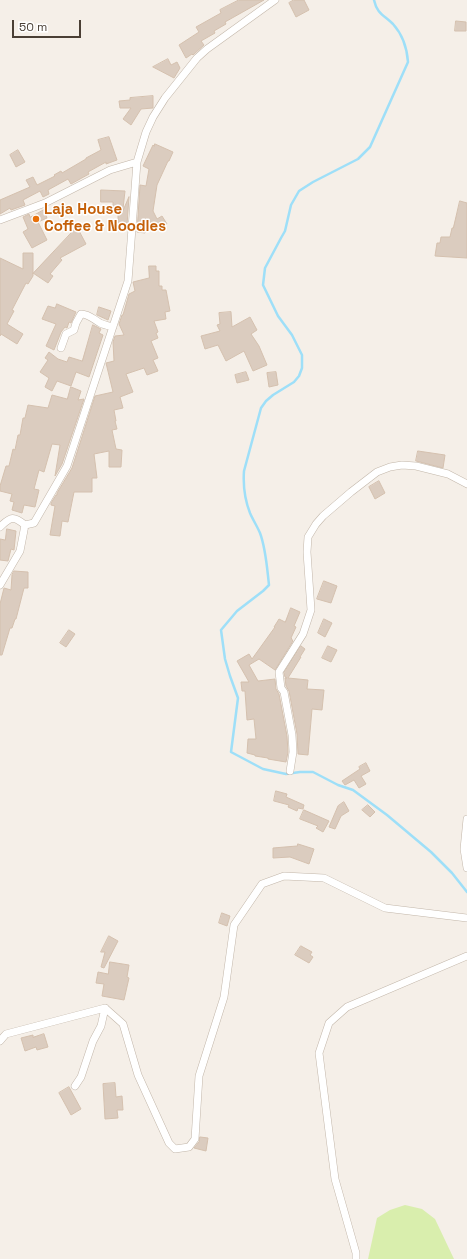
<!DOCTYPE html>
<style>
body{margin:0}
#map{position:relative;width:467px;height:1259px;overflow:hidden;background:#f5efe8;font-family:"Space Grotesk",sans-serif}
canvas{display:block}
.scale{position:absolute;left:12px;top:20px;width:69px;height:18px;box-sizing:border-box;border:2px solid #4a3f35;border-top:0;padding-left:5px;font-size:12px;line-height:14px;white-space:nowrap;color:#4a3f35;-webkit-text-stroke:3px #fff;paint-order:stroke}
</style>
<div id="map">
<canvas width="467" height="1259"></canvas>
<div class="scale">50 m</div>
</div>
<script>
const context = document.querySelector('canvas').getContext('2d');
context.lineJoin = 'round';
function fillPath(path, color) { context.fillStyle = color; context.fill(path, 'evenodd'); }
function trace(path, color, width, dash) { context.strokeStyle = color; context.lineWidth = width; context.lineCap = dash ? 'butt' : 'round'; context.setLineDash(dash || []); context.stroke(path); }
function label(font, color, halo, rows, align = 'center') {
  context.font = font + ' "Space Grotesk",sans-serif'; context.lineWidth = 3; context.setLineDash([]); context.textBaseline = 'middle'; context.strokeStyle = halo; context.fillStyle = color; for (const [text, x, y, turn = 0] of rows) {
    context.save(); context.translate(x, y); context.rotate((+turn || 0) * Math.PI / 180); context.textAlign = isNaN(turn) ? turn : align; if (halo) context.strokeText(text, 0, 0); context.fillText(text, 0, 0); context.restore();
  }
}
const green = new Path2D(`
 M405,1205L422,1209L435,1219L454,1259H368L377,1218L390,1210Z`);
const stream = new Path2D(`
 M374,0C377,14 384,15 393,24C402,34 407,48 408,62L370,147L358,159L313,182L299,191L291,205L285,231L281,238L265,268L263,285L278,316L292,335L302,355V368L299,376L294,382L273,395L266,401L261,408L244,471C243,485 245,500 250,513C253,520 257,526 260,533C266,549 267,568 269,585L263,591L237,611L221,630L225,659L230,676L238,698L231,752L263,769L286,774L300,772H313L338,785L353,790L387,815L431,852L452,873L467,892`);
const building = new Path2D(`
 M239,0H264L225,22L226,24L214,31L215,33L201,41L204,45L193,55L192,54L186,58L179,45L199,32L196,27L221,13L220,10Z
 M294,0H304L309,10L296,17L289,3Z
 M456,21L466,22V31H455Z
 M168,59L171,65L177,62L180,68L174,78L153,67Z
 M153,96V108L141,109L131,125L123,119L131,108H120L119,101L130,100V98Z
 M109,137L117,160L106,164V162L88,172L89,174L71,184L68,179L48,190L49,194L43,197L40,191L23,200L25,205L11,210L10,208L0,214V200L30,187L26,180L33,177L37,185L55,176L54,175L61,171L62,173L86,159V158L101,150L98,140Z
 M155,144L173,152L169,161H168L157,185L153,211L157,219L162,216L167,224L155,232L148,218L145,233L137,232L140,185L146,186L149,169L143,166L153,145L154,146Z
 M18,150L25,162L16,167L10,155Z
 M101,190L125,191L123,209H113V202H101Z
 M129,197L127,225H118V211L122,212Z
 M460,201L467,203V258L435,256L437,243H440L441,237H450L452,228H453Z
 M44,210L47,218L38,222L47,240L32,248L23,232L28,229L23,217L29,214L30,217Z
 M77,227L86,244L60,258L62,260L50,274L53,276L48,283L33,273V276L28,284L26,283L12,310L14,311L7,324L23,334L17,344L1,334L0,336V258L23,269V253H33V273Z
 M149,266H156V271H159V286H162V290H166L170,311L165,312L166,319L154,321L158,332L156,333L158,338L151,341L158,358L153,360L158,371L147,375L144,368L126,374L133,392L120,397L123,408L114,410L116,421H115L117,429L112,430L116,449L122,450L121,467H109V451L94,454L97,478H92V492H74L68,522L62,521L60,536L50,535L55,506L51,505V503L56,495H57V493L72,468L95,396L113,392L106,363L114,361L113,342L115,336L124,335L119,324L122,315H123L129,294L135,291L133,282L149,278Z
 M57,304L76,312L71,323L69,322L67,328L65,327L61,332L54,350L46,346L56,324L42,319L48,306L55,308Z
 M99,307L111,311L108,320L97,315Z
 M231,312L232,327L250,317L257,330L251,334L259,346L267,365L253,371L244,351L226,361L218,345L205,349L201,336L220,331L217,325L220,324L219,313Z
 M93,325L101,329L99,333L103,335L89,377L76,372L71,386L57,381L52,391L45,387L49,378L40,372L48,360L45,358L49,352L58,359L67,362L69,357L82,361Z
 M246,372L249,380L237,383L235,375Z
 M276,372L278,385L269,387L267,373Z
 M71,387L81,391L78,400L84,399L62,464L55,476L60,445L52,444L44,472L39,470L34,489L39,490L35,507L24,505L22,513L12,510L14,502L10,501L12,494L0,491V486L6,466H9L13,449L15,450L18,435H20L23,418H25L28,405L48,408L52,395L67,399Z
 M418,451L445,455L443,468L416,461Z
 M379,481L385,493L375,499L369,487Z
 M7,529L16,531L14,550L11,549L8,561L0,560V539L5,540Z
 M14,571L28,572V588H24L16,619H15L12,628H10L2,655H0V604L4,588L11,590L12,575Z
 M324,581L337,586L331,603L317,599Z
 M291,608L300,612L294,626L296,627L291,638L292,639V640L293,641L275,670L259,659L249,665L258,681L275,679L276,689L279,694L287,736L288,752L286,762L268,759V758L255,756V755L247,753L248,739H256L254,719L247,720L245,691H242L241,682H249L237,661L249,654L252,659L275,627H274L279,619L285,622Z
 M324,619L332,623L325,637L318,633Z
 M69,630L75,634L66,647L60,643Z
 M301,646L305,649L300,657H301L288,678L308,680L307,689L324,690L322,710L312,709L308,755L298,754L297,734L289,691L286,686L285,678H287L285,677L284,673Z
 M328,646L337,650L331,662L322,658Z
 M366,763L370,771L361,776L366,784L359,788L354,780L345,785L342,781L360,769L359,767Z
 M276,791L287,794L286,797L304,805L303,809L298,808L297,811L288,807L289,805L274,801Z
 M344,802L349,811L341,816L335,829L329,827L338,806Z
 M368,805L375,812L370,817L362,810Z
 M304,810L329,821L323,832L316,828L318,826L300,819Z
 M298,844L314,849L309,864L290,857L273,858V848L297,846Z
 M222,913L230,916L227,926L219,923Z
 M109,936L118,941L104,968L101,967L105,952H101Z
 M301,946L312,952L310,955L313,957L309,963L295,955Z
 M110,962L129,965L127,977L129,978L124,1000L102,996L104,984L96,983L98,972L108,974Z
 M44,1034L48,1047L37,1050L36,1047L25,1051L21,1038L33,1035V1037Z
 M115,1083L116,1097L122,1096L123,1110H117L118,1118L105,1119L103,1084Z
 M69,1087L81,1109L71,1115L59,1093Z
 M200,1137L208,1138L206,1151L194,1148L199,1142Z`);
const minor = new Path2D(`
 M0,220L45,203L110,170L137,162
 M61,348L66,334L74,330L76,323L81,314C89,314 93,319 100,323C104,325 109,326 113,327
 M0,527C11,516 14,516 25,525
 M0,585L20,551L25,525L34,523L67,466L128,281L137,162L146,132L153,117L165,98L197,58L207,49L275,0
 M290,771L293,752L292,735L284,692L281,688L279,672L303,634L311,610L307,552L308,537L316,524L323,516L351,492L377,472L390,467L402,465L416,466L448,474L467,484
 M467,819L464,849L467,868
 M0,1041L6,1034L105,1008L123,1024L138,1075L169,1143L175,1149L189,1147L195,1139L199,1076L224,997L234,925L262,884L284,876L324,878L385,908L467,918
 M75,1086L81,1077L93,1041L101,1026L105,1008
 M356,1259V1253L335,1179L319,1053L329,1023L347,1007L467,956`);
const markers = [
 [36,219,4,"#e8710a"]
];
const foodNames = [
 ["Laja House",44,210],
 ["Coffee & Noodles",44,227]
];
fillPath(green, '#d9eead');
trace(stream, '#9edff8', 2.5);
fillPath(building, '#dbccbf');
trace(building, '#d4c0ae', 1);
trace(minor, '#c2b6a9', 8);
trace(minor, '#fff', 7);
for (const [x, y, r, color] of markers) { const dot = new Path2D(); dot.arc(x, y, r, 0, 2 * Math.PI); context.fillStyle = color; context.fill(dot); trace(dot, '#fff', 1.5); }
label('bold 15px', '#c56008', '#fff', foodNames, 'left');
</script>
